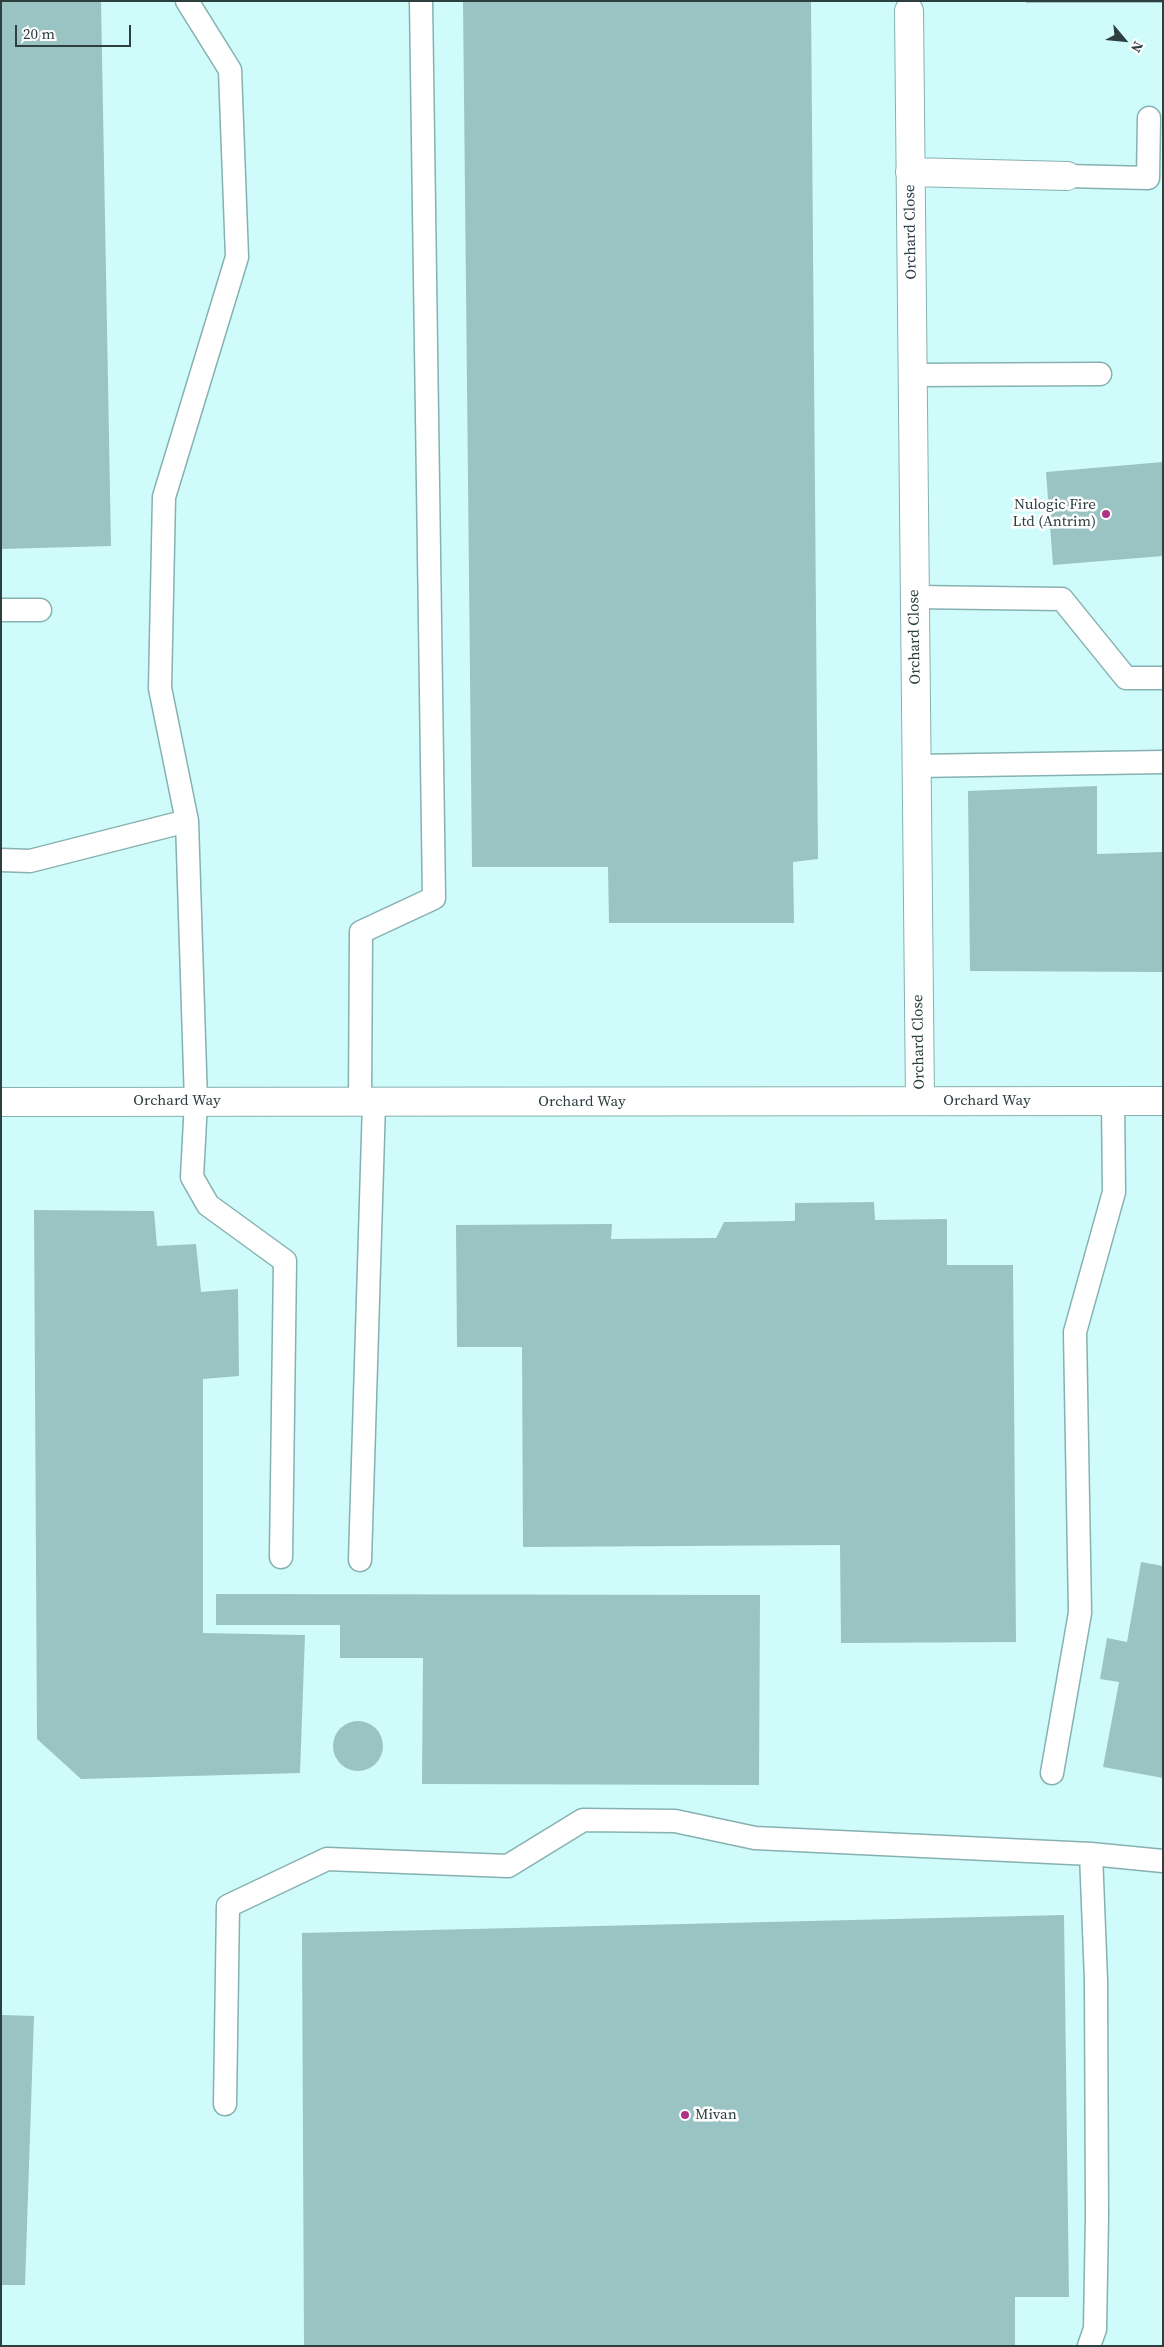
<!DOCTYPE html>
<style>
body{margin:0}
#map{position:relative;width:1164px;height:2347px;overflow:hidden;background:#cffcfa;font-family:"Source Serif 4",serif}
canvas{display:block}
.frame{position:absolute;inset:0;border:2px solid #2d3f3f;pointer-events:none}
.north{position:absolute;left:1099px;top:15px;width:50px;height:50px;-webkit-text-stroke:4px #fff;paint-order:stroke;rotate:118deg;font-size:14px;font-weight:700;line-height:20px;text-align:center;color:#2d3f3f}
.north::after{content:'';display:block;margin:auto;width:18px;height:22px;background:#2d3f3f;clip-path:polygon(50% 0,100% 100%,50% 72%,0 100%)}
.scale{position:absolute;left:15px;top:25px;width:116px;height:22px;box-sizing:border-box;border:2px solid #2d3f3f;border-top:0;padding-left:6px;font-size:15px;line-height:18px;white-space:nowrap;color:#2d3f3f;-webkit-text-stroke:4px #fff;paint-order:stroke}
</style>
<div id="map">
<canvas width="1164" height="2347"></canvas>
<div class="frame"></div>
<div class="north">N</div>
<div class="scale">20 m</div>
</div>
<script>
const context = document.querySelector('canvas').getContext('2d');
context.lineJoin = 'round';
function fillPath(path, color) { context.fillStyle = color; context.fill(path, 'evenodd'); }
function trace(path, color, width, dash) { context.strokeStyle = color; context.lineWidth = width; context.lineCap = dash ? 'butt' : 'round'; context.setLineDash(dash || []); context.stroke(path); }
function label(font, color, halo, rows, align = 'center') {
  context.font = font + ' "Source Serif 4",serif'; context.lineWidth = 5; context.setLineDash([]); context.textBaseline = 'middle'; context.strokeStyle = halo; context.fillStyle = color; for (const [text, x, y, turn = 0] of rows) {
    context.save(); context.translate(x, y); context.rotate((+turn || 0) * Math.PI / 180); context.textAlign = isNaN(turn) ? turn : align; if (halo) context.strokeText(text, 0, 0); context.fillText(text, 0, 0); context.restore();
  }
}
const building = new Path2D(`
 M1,1H101L111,546L1,549Z
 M463,1H811L818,859L793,862L794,923H609L608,867H472Z
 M1026,1H1163V3H1026Z
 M1163,462V556L1053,565L1046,472Z
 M1097,786V854L1163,852V972L970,971L968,791Z
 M874,1202L875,1220L947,1219V1265H1013L1016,1642L841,1643L840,1545L523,1547L522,1347H457L456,1225L612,1224L611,1239L716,1238L724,1222L795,1221V1203Z
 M34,1210L154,1211L157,1246L196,1244L201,1292L238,1289L239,1376L203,1379V1633L305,1635L300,1773L81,1779L37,1739Z
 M1141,1562L1163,1566V1778L1103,1767L1119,1682L1100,1679L1107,1638L1127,1642Z
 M216,1594L760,1595L759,1785L422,1784L423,1658H340V1625H216Z
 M333 1746a25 25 0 1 1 50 0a25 25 0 1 1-50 0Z
 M1064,1915L1069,2297H1015V2346H304L302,1933Z
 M1,2015L34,2016L25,2285H1Z`);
const service = new Path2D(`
 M187,1L230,70L237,257L164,497L160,688L187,821L196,1102L192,1177L208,1205L285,1261L281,1557
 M1067,176L1148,178L1149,118
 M913,375L1100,374
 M914,597L1062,599L1126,678H1163
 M1,610H40
 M916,766L1163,762
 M1,860L30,861L187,821
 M360,1103L361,932L434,898L421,1
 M360,1560L374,1103
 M1052,1773L1080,1613L1075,1332L1114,1192L1113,1101
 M225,2104L228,1906L327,1859L508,1866L583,1820L675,1821L755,1838L1091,1854L1163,1861
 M1089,2346L1095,2329L1097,2217L1096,1980L1091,1854`);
const minor = new Path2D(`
 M909,11L920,1101
 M910,172L1067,176
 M1,1102L1163,1101`);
const markers = [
 [1106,514,5,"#ae3385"],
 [685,2115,5,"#ae3385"]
];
const streetNames = [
 ["Orchard Close",911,232,-91],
 ["Orchard Close",915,637,-91],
 ["Orchard Close",919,1042,-91],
 ["Orchard Way",177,1101],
 ["Orchard Way",987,1101],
 ["Orchard Way",582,1102]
];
const poiNames = [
 ["Nulogic Fire",1096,505],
 ["Ltd (Antrim)",1096,522],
 ["Mivan",695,2115,"left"]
];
fillPath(building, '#99c4c3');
trace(service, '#86b1b0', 25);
trace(minor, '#86b1b0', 30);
trace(service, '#fff', 22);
trace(minor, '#fff', 28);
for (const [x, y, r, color] of markers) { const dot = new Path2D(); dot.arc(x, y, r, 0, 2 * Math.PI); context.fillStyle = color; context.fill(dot); trace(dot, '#fff', 2); }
label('15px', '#2d3f3f', '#fff', streetNames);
label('15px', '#2d3f3f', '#fff', poiNames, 'right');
</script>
